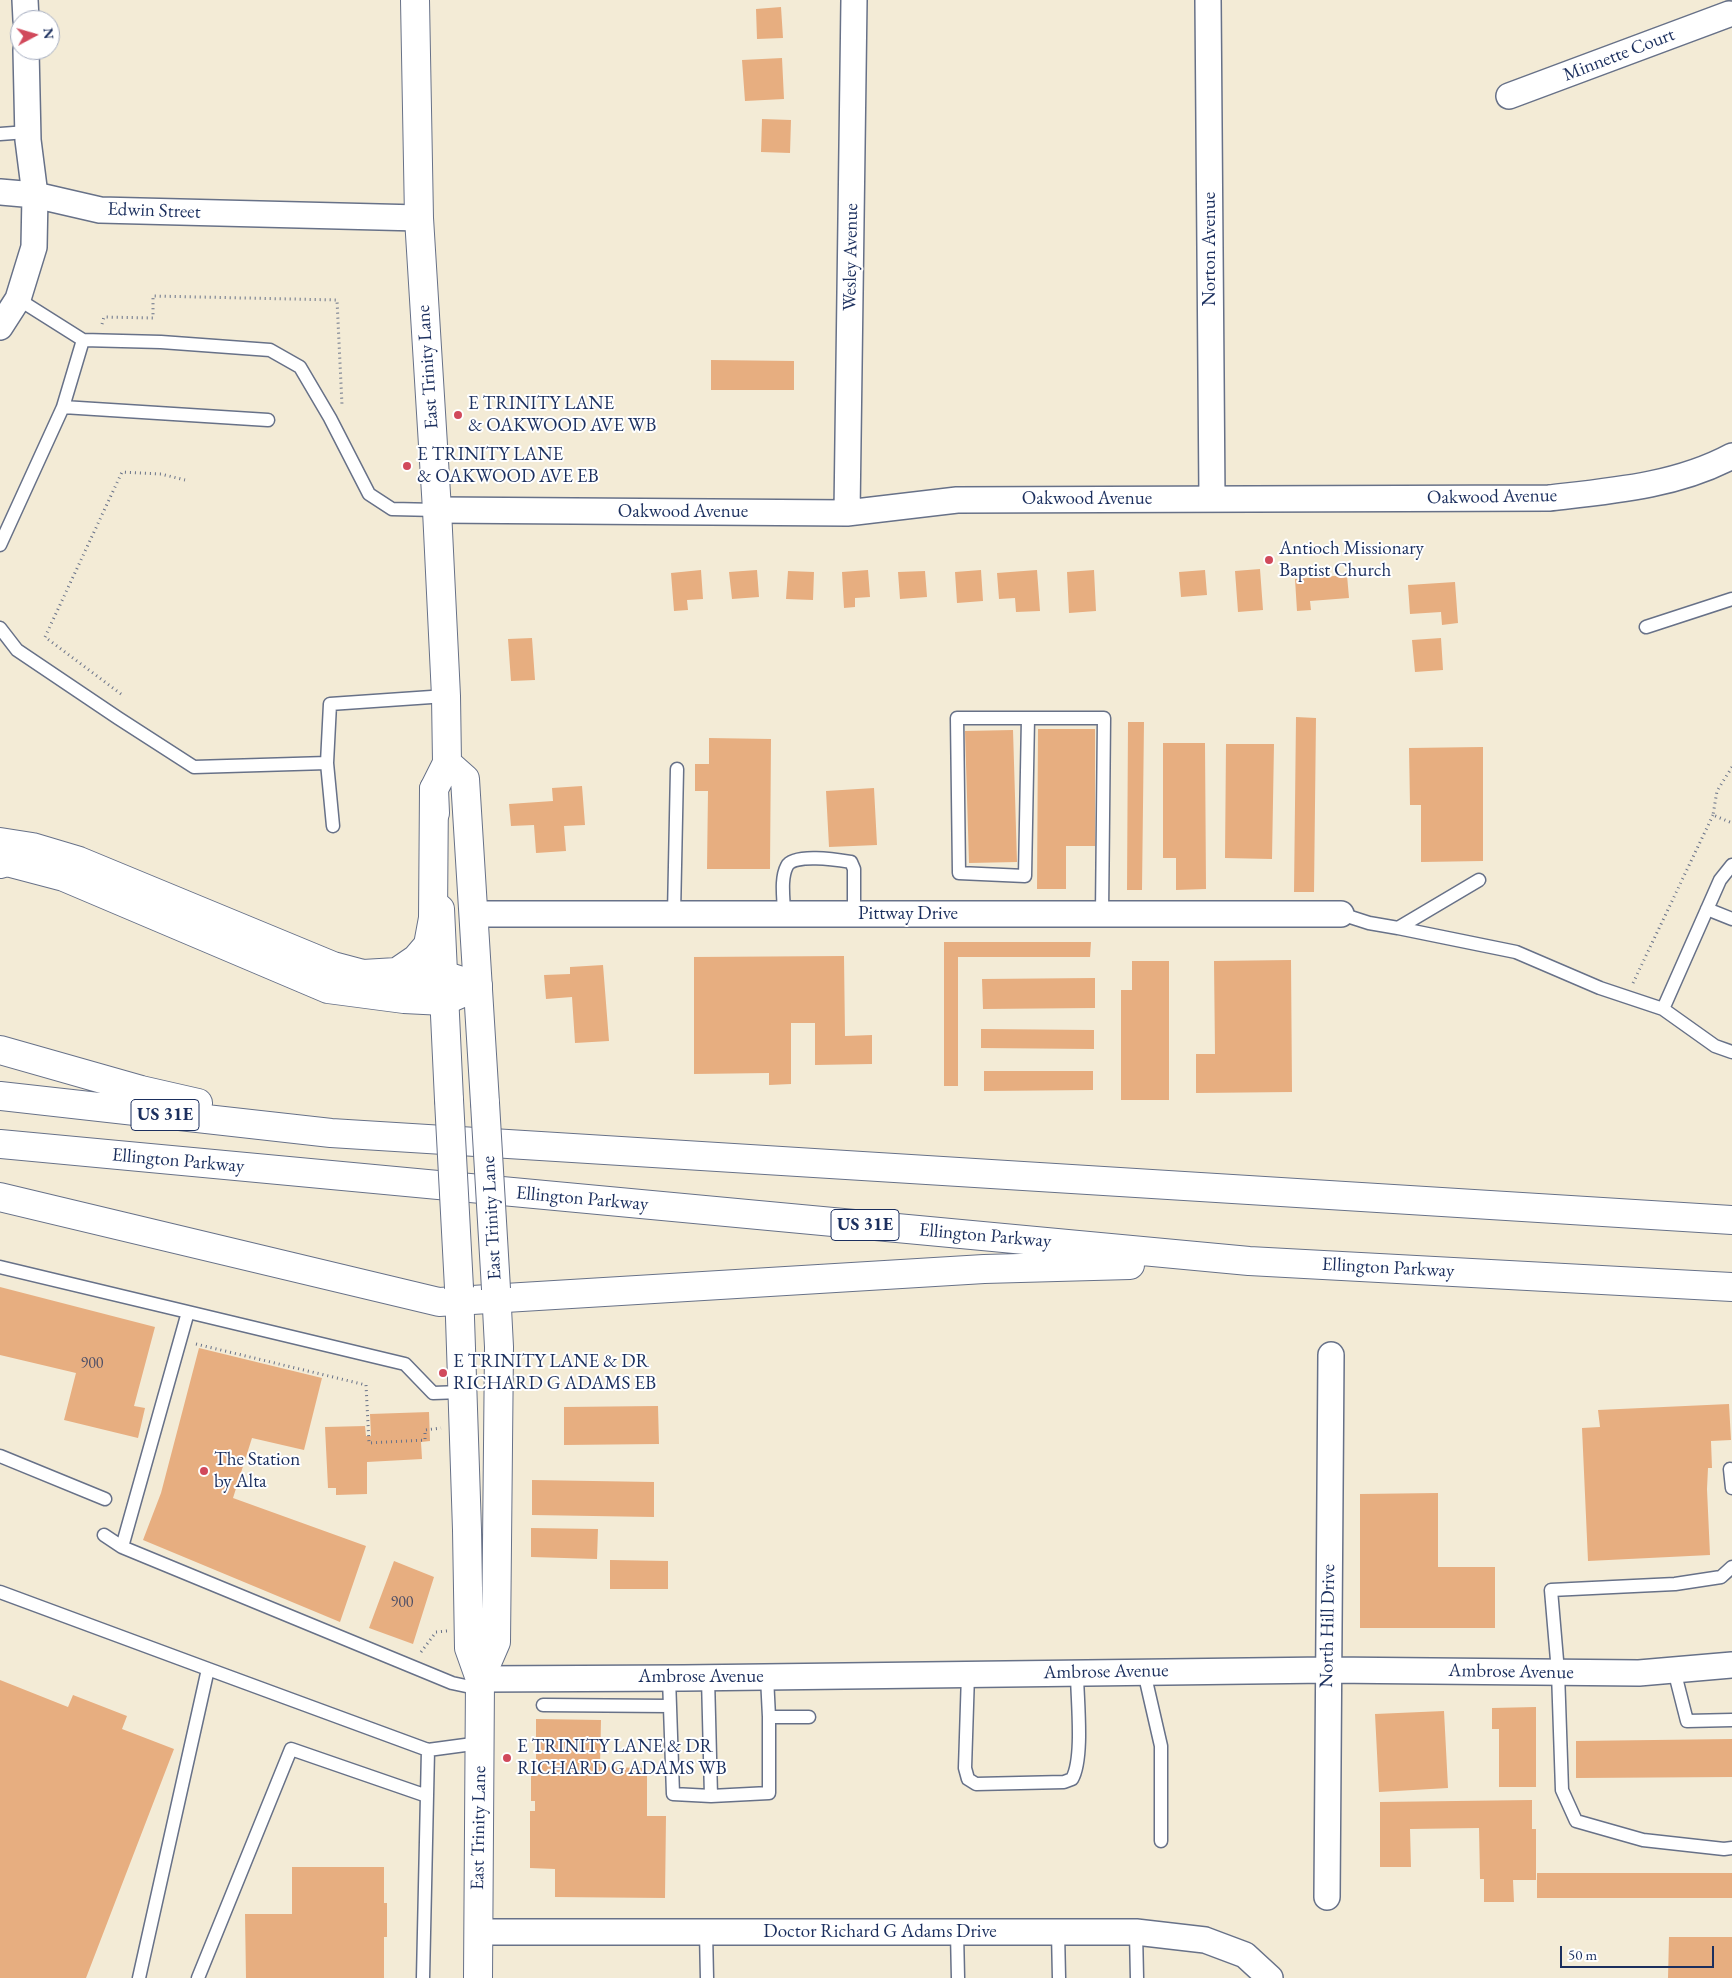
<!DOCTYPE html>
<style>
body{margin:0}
#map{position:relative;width:1732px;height:1978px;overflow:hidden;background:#f3ebd6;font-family:"EB Garamond",serif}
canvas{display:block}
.north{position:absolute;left:10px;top:10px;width:50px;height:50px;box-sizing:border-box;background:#fff;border:1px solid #a4acbf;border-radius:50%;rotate:84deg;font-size:14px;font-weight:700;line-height:20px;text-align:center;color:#1b2f5e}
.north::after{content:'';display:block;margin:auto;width:18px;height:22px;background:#d1495b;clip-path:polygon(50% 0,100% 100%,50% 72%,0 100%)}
.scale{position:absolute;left:1560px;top:1946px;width:154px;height:22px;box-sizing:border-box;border:2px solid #1b2f5e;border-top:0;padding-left:6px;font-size:15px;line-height:18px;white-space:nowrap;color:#1b2f5e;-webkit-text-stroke:4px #fff;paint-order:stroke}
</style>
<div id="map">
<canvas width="1732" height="1978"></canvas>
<div class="north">N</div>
<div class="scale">50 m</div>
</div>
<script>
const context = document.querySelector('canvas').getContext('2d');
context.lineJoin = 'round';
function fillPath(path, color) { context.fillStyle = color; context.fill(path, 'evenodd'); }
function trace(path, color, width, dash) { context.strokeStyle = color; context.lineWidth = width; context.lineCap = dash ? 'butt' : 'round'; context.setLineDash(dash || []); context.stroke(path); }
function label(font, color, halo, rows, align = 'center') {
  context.font = font + ' "EB Garamond",serif'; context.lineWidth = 4; context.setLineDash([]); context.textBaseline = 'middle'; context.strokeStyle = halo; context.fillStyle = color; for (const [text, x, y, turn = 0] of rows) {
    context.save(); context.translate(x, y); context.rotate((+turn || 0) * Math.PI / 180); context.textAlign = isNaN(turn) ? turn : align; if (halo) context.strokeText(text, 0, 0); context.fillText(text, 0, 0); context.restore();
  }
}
const building = new Path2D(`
 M781,7L783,38L757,39L756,9Z
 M782,58L784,99L745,101L742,60Z
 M762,119L791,120L790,153L761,152Z
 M711,360L794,361V390H711Z
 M1260,569L1263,610L1238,612L1235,571Z
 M701,570L703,599L687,600L688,610L674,611L671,573Z
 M757,570L759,597L732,599L729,572Z
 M868,570L870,597L855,598V607L844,608L842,572Z
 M981,570L983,601L957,603L955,572Z
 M1037,570L1040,611L1016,612L1015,598L999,599L997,573Z
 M1094,570L1096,611L1069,613L1067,572Z
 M1205,570L1207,595L1181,597L1179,572Z
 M788,571L814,572L813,600L786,599Z
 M925,571L927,597L900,599L898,572Z
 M1347,575L1349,598L1310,601L1311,610L1297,611L1295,579Z
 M1455,582L1458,623L1442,625L1441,612L1410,614L1408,585Z
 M532,638L535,680L511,681L508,639Z
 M1441,638L1443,670L1415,672L1412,640Z
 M1296,717L1316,718L1314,892H1294Z
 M1128,722H1144L1142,890H1127Z
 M1038,729H1095V846H1066V889H1037Z
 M1013,730L1017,862L969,863L965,731Z
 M709,738L771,739L770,869H707L708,791H695V764H709Z
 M1163,743H1205L1206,889L1176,890V858H1163Z
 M1226,744H1274L1272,859L1225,858Z
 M1483,747V861L1421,862V805H1410L1409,748Z
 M582,786L585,825L564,826L566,851L536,853L534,825L511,826L509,804L553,801L552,788Z
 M874,788L877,845L829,847L826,791Z
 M944,942H1091L1090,957H958V1086H944Z
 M844,956L845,1036L872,1035V1064L815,1065V1023H791V1084L769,1085V1073L694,1074V957Z
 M1291,960L1292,1092L1196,1093V1054H1215L1214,961Z
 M1132,961H1169V1100H1121V990H1132Z
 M603,965L609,1041L575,1043L572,997L546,999L544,975L570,974V967Z
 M1095,978V1008L983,1009L982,979Z
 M981,1029L1094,1030V1049L981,1048Z
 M984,1071H1093V1090L984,1091Z
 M0,1287L155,1327L134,1406L145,1408L138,1438L64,1420L76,1373L0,1355Z
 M199,1348L322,1378L304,1450L252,1438L233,1498L366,1546L340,1622L143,1540L161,1493Z
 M1729,1404L1731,1440L1711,1441L1712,1468H1708L1707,1489L1710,1555L1588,1561L1582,1428L1600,1427L1598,1410Z
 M658,1406L659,1444L564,1445V1407Z
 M429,1412L430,1441L421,1442L422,1459L367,1462V1494L336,1495V1488H328L325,1427L365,1426L366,1436H371L370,1414Z
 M532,1480L654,1482V1517L532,1515Z
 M1438,1493V1567H1495V1628H1360V1494Z
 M531,1528L598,1529L597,1559L531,1557Z
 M610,1560L668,1561V1589H610Z
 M394,1561L434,1577L413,1644L369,1628Z
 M0,1680L68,1707L73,1695L127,1716L122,1729L174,1749L86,1978H0Z
 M1536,1707V1787H1499V1729H1492V1708Z
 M1444,1711L1448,1788L1379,1792L1375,1714Z
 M536,1719L601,1720L600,1767L647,1768V1816H666L665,1898L555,1897V1869L530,1868V1811H535V1801H531V1774H536Z
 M1732,1739V1777L1576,1778V1741Z
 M1532,1800V1829H1536V1880H1513L1514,1902H1484V1879H1480L1479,1828L1410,1829L1411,1867H1380V1802Z
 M292,1867H384V1903H387V1937H384V1978H246L245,1914H292Z
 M1537,1873H1732V1898H1537Z
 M1669,1937H1732V1978H1668Z`);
const path = new Path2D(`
 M102,324L104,317L153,318V296L337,300L342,405
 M121,694L45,637L122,472L161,474L185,480
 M1732,767L1717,791L1713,815L1732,823
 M1633,983L1713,815
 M196,1344L366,1385L369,1443L425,1440V1430L441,1428
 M421,1652L436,1632L447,1631`);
const service = new Path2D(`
 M0,134L27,132
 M18,299L83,340L161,342L270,350L300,367L330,418L369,494L392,509L437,510
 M63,407L268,420
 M0,545L63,407L83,340
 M1646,627L1732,599
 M0,628L17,650L118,718L194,767L327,763L330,704L446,696
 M1028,718L1025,876L959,873L957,718H1104L1102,914
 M327,763L333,826
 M1707,909L1732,919
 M674,914L677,769
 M784,914C784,900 780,879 787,866C794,853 838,860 851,862L854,869V914
 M1341,914L1369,923L1398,928L1479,880
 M1398,928L1516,952L1600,988L1663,1009L1715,1046L1732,1052
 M1663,1009L1720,880L1732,865
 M0,1267L188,1312
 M462,1392L433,1393L405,1364L188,1312L122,1547L452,1683L480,1689
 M0,1456L105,1499
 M1730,1469L1732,1488
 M104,1535L122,1547
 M1732,1567L1721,1577L1675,1584L1551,1590L1558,1672L1562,1790L1576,1821L1643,1840L1724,1849L1732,1848
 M0,1592L208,1669
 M1674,1670L1687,1721L1732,1720
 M1144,1672L1161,1746V1841
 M968,1674L965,1768L968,1779L976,1784L1064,1782L1072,1779C1084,1758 1077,1698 1077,1673
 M669,1678L673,1794L711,1796L769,1793V1717L767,1677
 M708,1678L711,1796
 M543,1705L669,1706
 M769,1717H809
 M706,1932L707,1978
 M957,1932L958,1978
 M1058,1932L1059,1978
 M1136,1932L1137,1978
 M139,1978L208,1669L428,1750
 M198,1978L291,1749L427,1796
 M423,1978L428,1750L480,1743`);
const minor = new Path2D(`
 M25,0L26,20
 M1208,0L1212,498
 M26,50L28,140L35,195L100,210L419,218
 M1509,96L1729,14
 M0,192L35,195L34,247L18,299L0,327
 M437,510L847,513L957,500L1549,498C1611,491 1676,486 1732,456
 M847,513L854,0
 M474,914H1341
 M480,1679L684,1678L1328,1670L1639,1673L1732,1665
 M1327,1897L1331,1355
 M478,1932H1136L1205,1940L1245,1955L1270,1978`);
const secondary = new Path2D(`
 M415,0L419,218L437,510L446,696L447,763L434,789L435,813
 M447,763L465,779L485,1103
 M440,909L449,1100
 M459,1288L467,1530L469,1648L480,1679
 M478,1978L480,1679L496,1642L499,1347L496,1289`);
const motorway = new Path2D(`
 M0,842L32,847L79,861L333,966L363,974L397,972L416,959L428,945L433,918L434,789
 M0,864L7,862L64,877L328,989L404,999L444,1001L478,986
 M397,972L443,975L478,986
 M0,1050L141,1090L198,1103
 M0,1096L331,1133L1732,1220
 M0,1144L1249,1261L1732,1287
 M0,1197L439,1302L984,1269L1130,1265`);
const secondaryBridge = new Path2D(`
 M449,1100L459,1288
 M485,1103L496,1289`);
const markers = [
 [458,415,5,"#d1495b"],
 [407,466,5,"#d1495b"],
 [1269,560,5,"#d1495b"],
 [443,1373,5,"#d1495b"],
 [204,1471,5,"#d1495b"],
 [507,1758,5,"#d1495b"]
];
const numberNames = [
 ["900",92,1364],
 ["900",402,1603]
];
const shields = [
 [165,1115,68],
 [865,1225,68]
];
const shieldNames = [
 ["US 31E",165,1115],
 ["US 31E",865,1225]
];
const streetNames = [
 ["Minnette Court",1619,55,-21],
 ["Edwin Street",154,211,2],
 ["Norton Avenue",1210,249,-90],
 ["Wesley Avenue",851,257,-89],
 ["East Trinity Lane",428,367,-94],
 ["Oakwood Avenue",1492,497,-1],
 ["Oakwood Avenue",1087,499],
 ["Oakwood Avenue",683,512],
 ["Pittway Drive",908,914],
 ["Ellington Parkway",178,1161,5],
 ["Ellington Parkway",582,1199,5],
 ["East Trinity Lane",492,1218,-93],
 ["Ellington Parkway",985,1236,5],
 ["Ellington Parkway",1388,1268,3],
 ["North Hill Drive",1328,1626,-89],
 ["Ambrose Avenue",1106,1672,-1],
 ["Ambrose Avenue",1511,1672,1],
 ["Ambrose Avenue",701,1677],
 ["East Trinity Lane",479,1828,-89],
 ["Doctor Richard G Adams Drive",880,1932]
];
const poiNames = [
 ["E TRINITY LANE",468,404],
 ["& OAKWOOD AVE WB",468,426],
 ["E TRINITY LANE",417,455],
 ["& OAKWOOD AVE EB",417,477],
 ["Antioch Missionary",1279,549],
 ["Baptist Church",1279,571],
 ["E TRINITY LANE & DR",453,1362],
 ["RICHARD G ADAMS EB",453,1384],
 ["The Station",214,1460],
 ["by Alta",214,1482],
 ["E TRINITY LANE & DR",517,1747],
 ["RICHARD G ADAMS WB",517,1769]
];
fillPath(building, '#e7ae80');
trace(service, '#677188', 15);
trace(minor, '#677188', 28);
trace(secondary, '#677188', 30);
trace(motorway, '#677188', 30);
trace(path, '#677188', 3, [1, 4]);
trace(service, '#fff', 12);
trace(minor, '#fff', 25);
trace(secondary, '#fff', 28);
trace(motorway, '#fff', 28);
trace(secondaryBridge, '#677188', 30, []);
trace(secondaryBridge, '#fff', 28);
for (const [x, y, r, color] of markers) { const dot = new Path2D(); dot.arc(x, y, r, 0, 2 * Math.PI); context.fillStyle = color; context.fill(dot); trace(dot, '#fff', 2); }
label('16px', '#4e4f66', null, numberNames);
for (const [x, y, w] of shields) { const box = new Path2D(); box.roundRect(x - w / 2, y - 15.5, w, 31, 4); context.fillStyle = '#fff'; context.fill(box); trace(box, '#1b2f5e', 1); }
label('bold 18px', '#1b2f5e', null, shieldNames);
label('19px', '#1b2f5e', '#fff', streetNames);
label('19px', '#1b2f5e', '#fff', poiNames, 'left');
</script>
